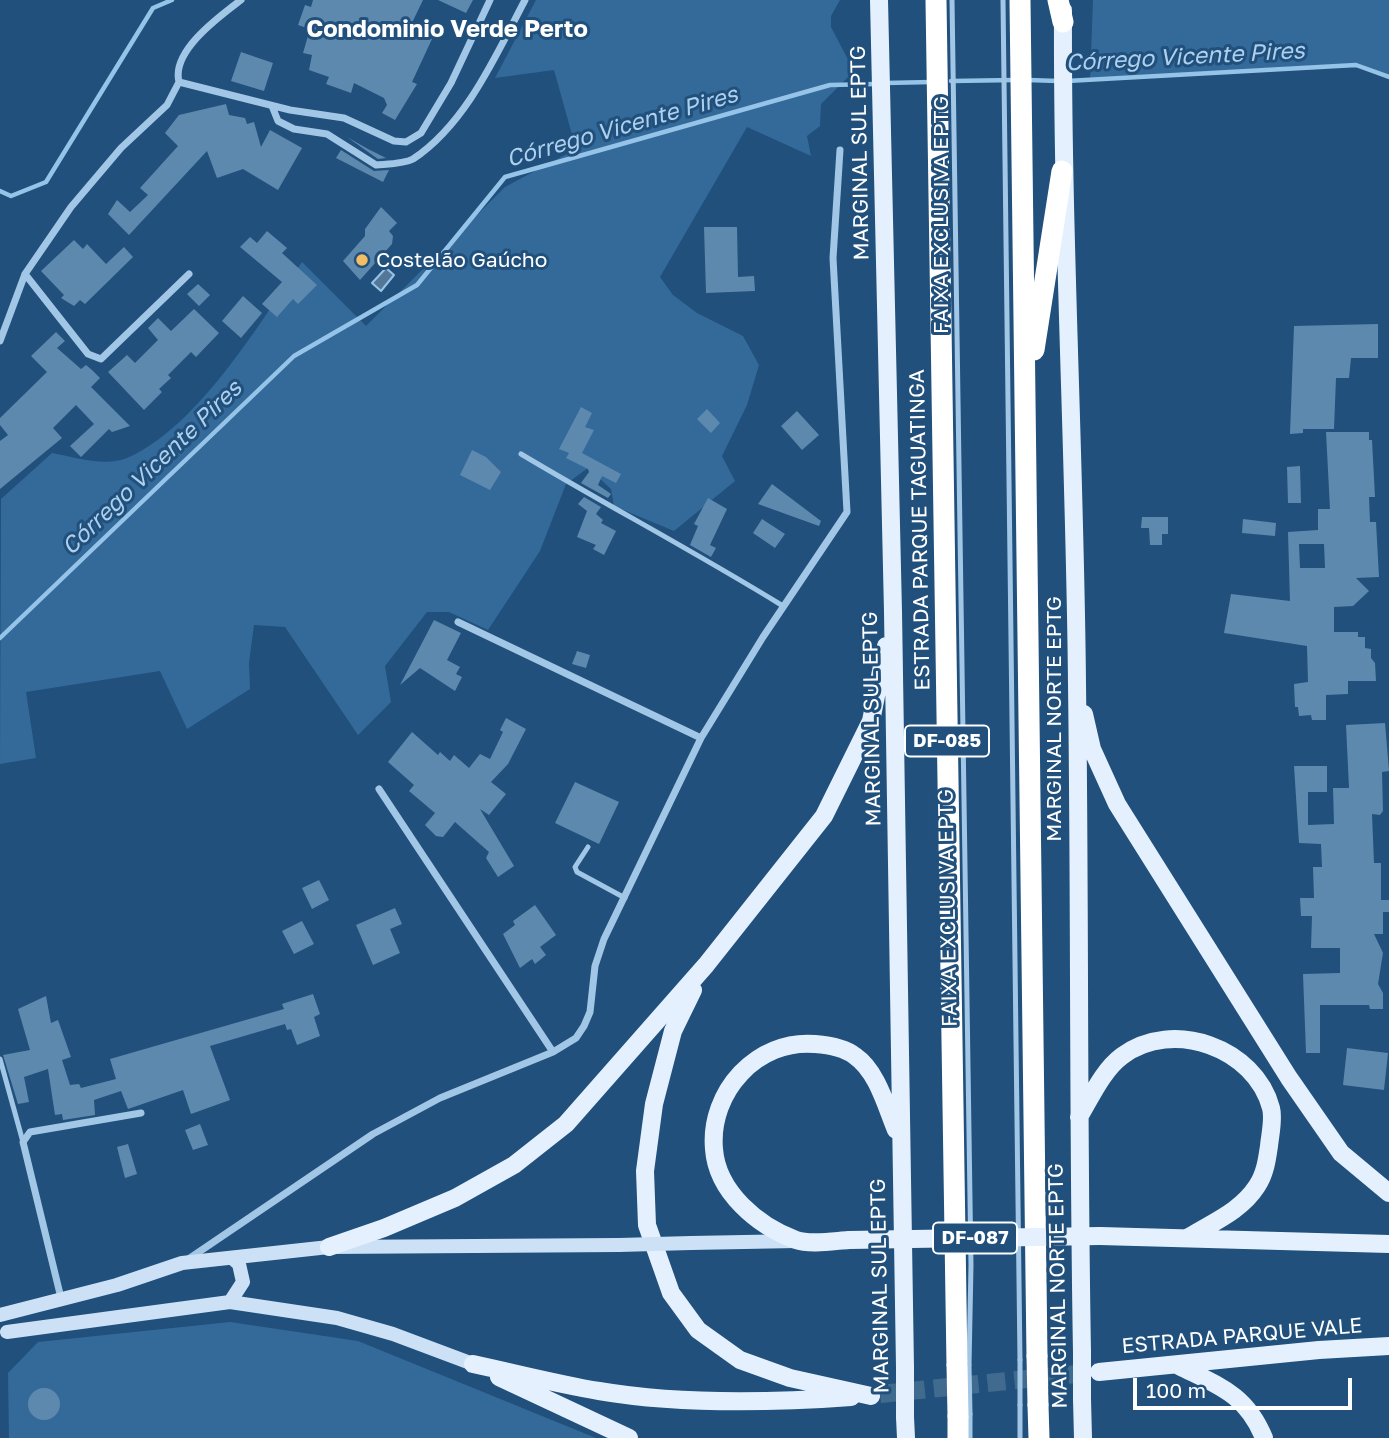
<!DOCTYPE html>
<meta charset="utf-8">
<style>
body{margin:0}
#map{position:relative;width:1389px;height:1438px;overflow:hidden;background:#20507b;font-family:"Golos Text",sans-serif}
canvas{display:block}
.scale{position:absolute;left:1133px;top:1378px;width:219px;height:32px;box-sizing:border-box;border:4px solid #fff;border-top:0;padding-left:9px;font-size:21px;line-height:24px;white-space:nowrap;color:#fff;-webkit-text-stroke:5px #20507b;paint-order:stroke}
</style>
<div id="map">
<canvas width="1389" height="1438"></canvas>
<div class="scale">100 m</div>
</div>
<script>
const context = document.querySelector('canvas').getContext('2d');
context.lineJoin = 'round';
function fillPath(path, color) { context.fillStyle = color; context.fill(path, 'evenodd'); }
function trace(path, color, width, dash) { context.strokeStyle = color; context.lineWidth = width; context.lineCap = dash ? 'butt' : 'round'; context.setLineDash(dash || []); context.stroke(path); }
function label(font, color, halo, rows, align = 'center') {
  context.font = font + ' "Golos Text",sans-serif'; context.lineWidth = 6; context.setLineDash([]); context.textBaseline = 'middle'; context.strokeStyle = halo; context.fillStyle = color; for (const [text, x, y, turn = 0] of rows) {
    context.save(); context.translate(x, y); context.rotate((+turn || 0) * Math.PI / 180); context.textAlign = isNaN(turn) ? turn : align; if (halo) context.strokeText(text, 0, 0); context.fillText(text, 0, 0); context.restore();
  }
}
const green = new Path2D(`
 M536,0H840L831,16V27L854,71L821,104L820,126L807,136L811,156L747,127L660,277L673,295L697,313L743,336L759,365L747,405L722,456L735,481L674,531L614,506L611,489L588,468L566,484L540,551L488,630L449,612H427L385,666L391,702L358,735L285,627L254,625L249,663L250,689L187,729L160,671L26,692L36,758L0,764L1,499L52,453C74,457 105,467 127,458C198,427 258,325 302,262L366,326L505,187L576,149L554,70L495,78Z
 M1093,0H1389V78L1355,65L1090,81Z
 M230,1322L358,1341L596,1438H9L8,1373L38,1342Z`);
const water = new Path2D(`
 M386,268L394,275L381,291L372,283Z`);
const stream = new Path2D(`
 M1028,80L1058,81
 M951,81L1016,80
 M1067,81L1356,65L1389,77
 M885,83L932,82
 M0,191L11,196L46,182L153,8L172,0
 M0,638L294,356L417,285L505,177L830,85L876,84`);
const building = new Path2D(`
 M313,0H423L410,27L432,39L412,82L417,84L395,120L382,113L387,105L384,98L354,83L351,93L326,84L329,77L309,70L312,55L303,53L310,29L298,25L305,5L311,7Z
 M438,0H473L466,13Z
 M241,52L273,63L264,91L231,81Z
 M226,104L229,115L245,118L247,124L254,122L261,147L270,130L302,148L278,190L243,169L217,178L207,151L129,235L108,214L117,200L130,212L148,195L140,188L178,146L165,133L179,115Z
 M347,137L368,149L386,158L378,159Z
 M341,150L374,171L389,170L383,182L336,158Z
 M381,207L397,223L389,231L393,236L392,244L360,280L343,261L365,236V229Z
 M704,227H737L738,277L754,276L755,291L706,293Z
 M267,231L287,248L282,253L317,285L298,304L293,299L277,317L262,304L282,282L240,247L250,237L257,243Z
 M74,240L83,249L87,244L106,264L124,247L133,257L85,304L80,300L74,306L61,298L64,295L41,271Z
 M198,284L210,295L199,306L187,294Z
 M243,296L262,313L241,338L222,321Z
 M194,309L219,333L196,357L191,352L168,375L171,378L159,389L162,392L144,410L108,372L127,355L135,363L158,340L148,328L158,318L171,331Z
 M1378,324V358H1351L1349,378H1336L1334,429H1303V433L1290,434L1294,326Z
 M56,332L65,341L57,348L81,369L86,365L92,370L100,378L91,387L130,426L112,432L109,429L81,457L70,446L94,424L76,405L53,428L62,438L0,489V441L8,435L0,425V418L47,372L31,356Z
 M581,407L592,413L585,427L594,430L582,453L621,474L616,483L602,476L598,485L611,494L608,498L581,483L589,472L588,469L566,458L569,453L559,449Z
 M707,409L720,423L711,433L697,419Z
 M797,411L819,435L802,450L781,426Z
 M1326,432H1369V440H1372L1375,497H1369L1370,522H1376L1379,577L1356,578L1369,591L1353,606L1334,607V632H1358V637H1365V648L1371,649V658L1375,663L1376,681H1348V694L1326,695V720H1312L1311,715L1299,716L1298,707H1295L1294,684L1308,682L1307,646L1224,633L1231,594L1290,601L1288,532L1318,530V509H1330ZM1299,544H1324L1325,568H1300Z
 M472,450L486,457L501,472L490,490L460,475Z
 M1300,466L1301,503H1288L1287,467Z
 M772,484L821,521L819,526L758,504Z
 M584,497L601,507L596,514L603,520L601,523L616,531L604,555L593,549L596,545L577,537L587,511L578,504Z
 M708,498L727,509L710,545L716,548L711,557L690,545L698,526L694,524Z
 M1142,517H1168V534H1162V545H1150L1149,528H1141Z
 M762,519L785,534L775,548L753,533Z
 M1243,519L1276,523L1275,536L1242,533Z
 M434,620L461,633L447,660L460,667L456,674L462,677L455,691L420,668L400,685Z
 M577,651L590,655L586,668L572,664Z
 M506,718L526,729L508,764L491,782L506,794L489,815L480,809L514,866L498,877L486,858L489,852L455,822L443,837L436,836L425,825L435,813L409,791L414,785L388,762L412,732L438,755L440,752L450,761L454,755L469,768L480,754L490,759L503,732L500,730Z
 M1385,723L1389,771L1382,772L1383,811L1380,815L1372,814L1374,863H1381V900H1389V912H1383V934H1374L1383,953L1378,984L1383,993V1009H1370L1369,1005H1320V1053H1306L1303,974L1340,973V948H1311L1312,916H1301L1300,898H1314L1313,867H1322L1321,844L1299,843L1294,766H1327V792H1308V825L1334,824L1333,788H1349L1346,725Z
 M575,782L619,802L599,844L555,823Z
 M319,880L329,900L312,909L302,888Z
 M535,905L556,935L540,947L546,955L535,964L532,959L520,968L503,934L515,925L513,921Z
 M395,908L402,924L390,929L400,953L373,965L356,925Z
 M302,921L314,944L294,954L282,931Z
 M313,994L320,1014L314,1017L320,1036L297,1045L291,1029L287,1030L285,1024L210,1046L230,1100L191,1114L183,1090L128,1109L121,1091L94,1100L95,1115L63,1120L62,1114L55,1115L48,1069L24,1077L29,1102L18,1104L3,1055L30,1050L18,1009L46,996L51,1023L58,1020L71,1057L62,1060L70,1085L79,1084L81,1088L116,1079L110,1059L284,1009L282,1004Z
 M1347,1048L1388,1053L1384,1090L1343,1085Z
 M200,1124L208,1145L193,1150L185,1130Z
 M128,1144L137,1174L125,1178L117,1147Z
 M28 1404a16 16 0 1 1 32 0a16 16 0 1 1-32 0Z`);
const primaryTunnel = new Path2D(`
 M880,1394L1096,1372`);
const service = new Path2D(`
 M952,0L971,1265L969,1365
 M1003,0L1020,1360
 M521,454C608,506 697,553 783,606
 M588,847L575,867L577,872L625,898
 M0,1059L23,1142
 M970,1414V1438
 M1020,1438V1405`);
const minor = new Path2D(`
 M241,0C220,16 171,51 179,82L290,110L344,118L394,141L406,142L421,133L451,83L490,0
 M272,106L278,121L294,129L327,134L376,165C386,164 404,164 413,159C466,124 496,55 525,0
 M25,274L88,354L101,359L189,274
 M0,341L25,274L71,207L121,148L167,105L179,82
 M458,622L701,738
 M553,1052L576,1038L584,1026L590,1012L595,966L604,939L701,738L763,637L847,512L833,258L840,150
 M187,1260L373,1134L440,1098L553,1052L379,789
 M61,1298L23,1142L30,1132L141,1113`);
const secondary = new Path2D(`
 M691,1243L797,1241
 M230,1302L243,1282L239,1264L232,1258
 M0,1315L117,1285L182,1263L329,1247L619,1245
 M7,1332L230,1302L337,1318L393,1334L473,1364`);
const primary = new Path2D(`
 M879,0L893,612L905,1367
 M1063,10C1062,235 1075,460 1077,684C1080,907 1078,1129 1082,1352
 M1084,714L1092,749L1117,804L1289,1078L1341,1153L1389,1193
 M693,990L673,1031L654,1104L645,1171L647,1225L671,1293L698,1330L740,1360L790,1378L871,1396
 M1079,1117C1091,1097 1103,1070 1122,1056C1173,1018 1255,1048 1271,1108C1274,1119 1270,1135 1269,1146C1267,1160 1265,1174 1257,1186C1241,1211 1213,1222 1189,1237
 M1100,1236L1389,1244
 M849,1240C834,1241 810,1245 796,1240C758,1226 717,1192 714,1149C709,1092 757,1039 815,1044C828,1045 845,1048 855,1056C877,1071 886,1106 896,1130
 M329,1247L384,1228L455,1198L514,1165L566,1124L706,965L824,816L871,721L886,646
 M473,1364C515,1373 557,1384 599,1391C681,1405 769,1403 851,1397
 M1179,1366C1219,1386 1246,1394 1264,1438
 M1099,1372L1319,1350L1389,1346
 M499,1377L629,1438
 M1082,1399L1083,1438
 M905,1417L906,1438`);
const motorway = new Path2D(`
 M936,0L957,1365
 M1020,0L1037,1356
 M1058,0L1063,22
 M1034,350L1062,171
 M1038,1405L1039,1438
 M958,1416V1438`);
const serviceBridge = new Path2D(`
 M1020,1360V1405
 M969,1365L970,1414`);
const secondaryBridge = new Path2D(`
 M619,1245L691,1243`);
const primaryBridge = new Path2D(`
 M849,1240L1100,1236
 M1082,1352V1399
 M905,1367V1417`);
const motorwayBridge = new Path2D(`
 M1037,1356L1038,1405
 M957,1365L958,1416`);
const markers = [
 [362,260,7,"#f3bd63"]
];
const shields = [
 [947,741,84],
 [975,1238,84]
];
const shieldNames = [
 ["DF-085",947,741],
 ["DF-087",975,1238]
];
const streetNames = [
 ["MARGINAL SUL EPTG",860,153,-91],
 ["FAIXA EXCLUSIVA EPTG",941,215,-90],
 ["ESTRADA PARQUE TAGUATINGA",920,530,-91],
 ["MARGINAL SUL EPTG",872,719,-91],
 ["MARGINAL NORTE EPTG",1054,719,-90],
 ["FAIXA EXCLUSIVA EPTG",948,908,-91],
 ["MARGINAL SUL EPTG",880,1286,-91],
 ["MARGINAL NORTE EPTG",1058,1286,-91],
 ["ESTRADA PARQUE VALE",1242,1336,-5]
];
const poiNames = [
 ["Costelão Gaúcho",376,260]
];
const waterNames = [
 ["Córrego Vicente Pires",1185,57,-3],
 ["Córrego Vicente Pires",622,127,-16],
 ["Córrego Vicente Pires",152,468,-44]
];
const quarterNames = [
 ["Condominio Verde Perto",447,29]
];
fillPath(green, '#336a9a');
fillPath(water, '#547798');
trace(water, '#96c3e8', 2);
trace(stream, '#96c3e8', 4.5);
fillPath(building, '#5e89af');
trace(primaryTunnel, '#416a8f', 18, [18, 9]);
trace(service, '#a2c7e6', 5);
trace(minor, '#a2c7e6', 7);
trace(secondary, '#cce1f5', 14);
trace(primary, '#e4f0fd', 18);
trace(motorway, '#fff', 21);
trace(serviceBridge, '#a2c7e6', 5);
trace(secondaryBridge, '#cce1f5', 14);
trace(primaryBridge, '#e4f0fd', 18);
trace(motorwayBridge, '#fff', 21);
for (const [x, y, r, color] of markers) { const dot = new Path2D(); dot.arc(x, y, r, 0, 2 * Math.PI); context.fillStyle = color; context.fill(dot); trace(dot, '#20507b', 2.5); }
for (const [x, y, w] of shields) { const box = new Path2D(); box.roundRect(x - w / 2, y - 15.5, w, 31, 5); context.fillStyle = '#20507b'; context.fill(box); trace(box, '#fff', 2); }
label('bold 19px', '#fff', null, shieldNames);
label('21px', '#fff', '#20507b', streetNames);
label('21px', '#fff', '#20507b', poiNames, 'left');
label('italic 23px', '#add0ee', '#20507b', waterNames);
label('bold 24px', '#fff', '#20507b', quarterNames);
</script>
